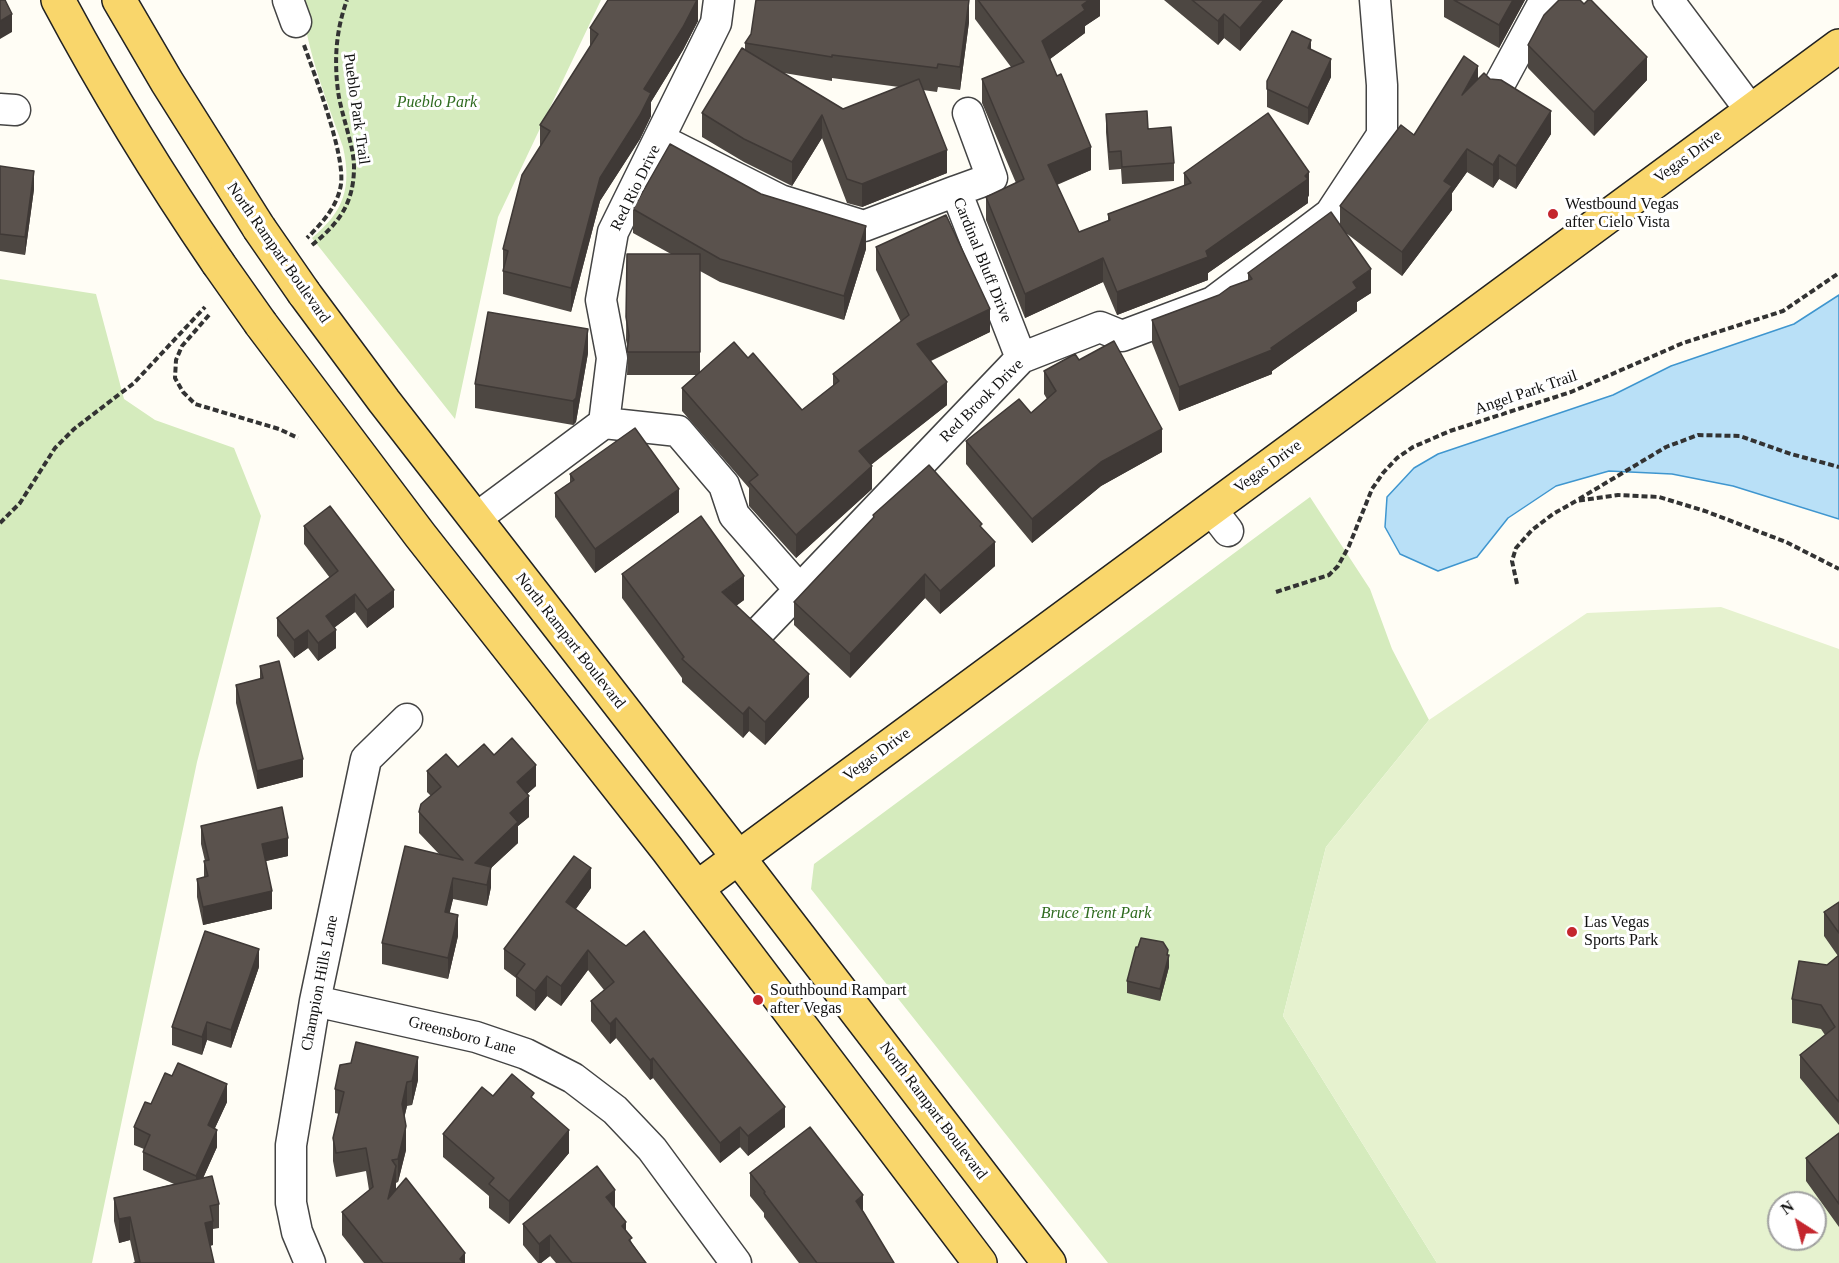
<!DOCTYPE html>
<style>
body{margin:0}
#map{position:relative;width:1839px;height:1263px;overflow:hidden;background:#fffdf5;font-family:Georgia,serif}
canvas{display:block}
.north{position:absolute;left:1767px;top:1191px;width:60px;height:60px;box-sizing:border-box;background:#fff;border:2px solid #a0a0a0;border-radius:50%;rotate:324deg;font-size:16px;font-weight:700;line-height:24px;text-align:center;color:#111}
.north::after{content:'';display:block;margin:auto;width:21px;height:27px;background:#c4262e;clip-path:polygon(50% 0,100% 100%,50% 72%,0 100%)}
</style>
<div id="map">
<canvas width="1839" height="1263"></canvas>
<div class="north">N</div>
</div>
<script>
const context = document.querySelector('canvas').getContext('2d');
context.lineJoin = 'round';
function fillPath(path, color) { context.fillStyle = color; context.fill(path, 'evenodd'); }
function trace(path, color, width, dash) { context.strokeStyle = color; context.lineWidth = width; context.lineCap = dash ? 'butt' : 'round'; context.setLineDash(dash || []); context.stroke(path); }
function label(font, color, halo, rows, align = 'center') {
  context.font = font + ' Georgia,serif'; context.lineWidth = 6; context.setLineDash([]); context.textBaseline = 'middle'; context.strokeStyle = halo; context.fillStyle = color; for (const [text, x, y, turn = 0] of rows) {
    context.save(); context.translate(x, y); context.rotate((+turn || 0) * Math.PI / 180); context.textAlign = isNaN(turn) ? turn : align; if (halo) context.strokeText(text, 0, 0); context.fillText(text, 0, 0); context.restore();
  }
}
const green = new Path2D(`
 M305,0H601L498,217L455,419L312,238C344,211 352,188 343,147C332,114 298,30 305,0Z
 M0,279L96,294L124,399L155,420L234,448L261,516L197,762L92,1263H0Z
 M1310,497L1370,589L1392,649L1429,720L1326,847L1283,1016L1437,1263H1108L811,889L814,864Z`);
const pitch = new Path2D(`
 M1721,607L1839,649V1263H1437L1283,1016L1326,847L1429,720L1587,613ZM1779,1203H1815V1239H1779Z`);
const water = new Path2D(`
 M1839,295V519L1733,486L1672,474L1609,471L1556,486L1508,518L1477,557L1438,571L1400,554L1385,527L1387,497L1414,468L1438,454L1613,395L1671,366L1794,324Z`);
const path = new Path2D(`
 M304,45C315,76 345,154 341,184C338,206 322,223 307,238
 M312,245C338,224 354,204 354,167C354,146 341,114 338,91C334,59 336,30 347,0
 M209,315L182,346L176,360L175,378L183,392L195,404L279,429L298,438
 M1579,499L1666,447L1698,435L1740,436L1791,454L1839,467
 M0,523L20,503L55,448L74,429L134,383L205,307
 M1517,584L1512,561L1516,548L1532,530L1553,514L1576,501L1618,495L1659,497L1705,511L1786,542L1839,569
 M1276,592L1329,575L1338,566L1349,546L1372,489L1383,473L1397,458L1413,447L1450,431L1571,392L1683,343L1783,311L1839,273`);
const minor = new Path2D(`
 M288,0L296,22
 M1668,0L1751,111
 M1498,87L1545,0
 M0,109L15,110
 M659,139L780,200L864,226L956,191L1021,358
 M956,191L992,178L968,113
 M604,423L612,358L601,300L613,232L716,23L719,0
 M604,423L678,431L724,485L734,515L800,590
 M1211,509L1228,531
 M475,519L604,423
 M762,629L1021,358L1100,327L1122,336L1213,302L1330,214L1382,135V85L1375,0
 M315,1001L476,1037L526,1054L573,1078L615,1110L652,1149L736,1263
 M310,1263L297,1232L291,1203V1145L315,1001L366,759L407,719`);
const major = new Path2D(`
 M58,0C106,90 160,178 218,263
 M119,0L167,82L259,228
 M304,293L384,401L738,857L1049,1263
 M261,324L420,535L667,849L980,1263
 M697,888L1839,46`);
const majorBridge = new Path2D(`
 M259,228L304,293
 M218,263L261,324`);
const wall = new Path2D(`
 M698,0V21L683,50L651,102V116L640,139L600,201L571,312L503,294V249L540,146V125L590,47V28Z
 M975,0H1100V16L1085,26V33L1050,59L1091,170L1057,185L1079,232L1108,221V214L1184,186V173L1309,195L1308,197V203L1208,273V280L1117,315L1103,282L1025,318L986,220V197L1016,183L982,103V79L1011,67L975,19Z
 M1164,0H1283L1240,51L1224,38L1218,45Z
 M1444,0H1525L1499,48L1444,17Z
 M1584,4L1647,80L1594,136L1528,68V45Z
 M969,22L960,90L938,87L937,92L923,90L947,173L862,207L847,203L822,138L792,186L744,162L702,137V113L745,49V43ZM784,73L832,81V78L899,87L843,109Z
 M1311,49L1331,77L1308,125L1267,107V81Z
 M1478,79L1551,134L1516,189L1499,179L1493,188L1467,172L1452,193V210L1402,276L1346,233L1371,293L1357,302V311L1272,371V374L1179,411L1152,343V320L1219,295L1248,280V273L1340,226V206L1414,135Z
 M1106,114L1148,129L1174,163V181L1122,184L1121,169L1109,170L1106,132Z
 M0,166L34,189L25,255L0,251Z
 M761,194L866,249L844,320L720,282L700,271V372L748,358L802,410L833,386V374L901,322L876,270V247L990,332L931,361L947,405L871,465L872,489L796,558L749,506V488L682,411V388L696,375H627L628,349L626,340L627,254H671L633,233V209Z
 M588,353L576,422L573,425L475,408V384Z
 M1079,360L1162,452L1101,486L1032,543L966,464V441L1031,413L1047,399L1044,394V371Z
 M570,474L679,512L595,573L555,517V493L570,483Z
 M873,515L982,528L995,566L940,614L925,598L850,678L794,625V602L873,518Z
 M304,526L394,607L367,628L355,612L335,627L336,648L318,661L308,648L294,658L277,636V618L330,578L304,544Z
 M622,574L744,600L736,606L809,697L765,745L749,731L743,738L682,682V678L622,598Z
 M260,666L303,777L257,789L236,703V685L260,679Z
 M494,755L536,786L527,794L529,817L518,826V843L491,868V887L487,906L453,899L449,913L458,936L448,979L382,964V943L439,854L419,833V812L431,796L427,792V771L458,767Z
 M201,826L288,856L266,861L272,909L203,925L197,897V879L204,877V861H205L201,844Z
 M591,888L576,909L785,1127L748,1156L740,1147L720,1163L653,1078L650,1080L616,1038L610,1044L591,1021V1001L604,990L588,970L561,1006L547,996L535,1011L516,996V978L504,969V949Z
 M1839,902V1125L1800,1078V1055L1825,1035L1821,1029L1792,1023V999L1827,965L1838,956L1824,936V912Z
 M1168,955L1169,967L1160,1001L1127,993V981Z
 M259,967L231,1048L207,1040L202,1055L172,1045V1027Z
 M418,1080L412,1105L407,1106L404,1118L406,1150L398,1182L396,1183V1189L465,1263H364L342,1235V1212L369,1190L366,1171L336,1177L333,1161V1138L339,1114L335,1113V1089Z
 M493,1096L534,1101L569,1153L509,1224L489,1208V1196L443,1157V1134Z
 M227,1102L215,1128L217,1147L203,1178L219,1204V1228L213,1229V1245L135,1263L130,1240L119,1243L114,1221V1198L174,1184L143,1170V1152L144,1149L134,1145V1127L151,1104Z
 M1839,1133V1227L1806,1181V1158Z
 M750,1173L863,1211L894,1263H799L764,1217V1213L750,1196Z
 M615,1209L632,1243L646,1263H556L550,1256L541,1263H538L523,1245V1224Z`);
const shadedWall = new Path2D(`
 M697,0H698V21L683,50L651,102V116L640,139L600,201L571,312V288L600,178L644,89Z
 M969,0V22L960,90V67Z
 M1089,0H1100V16L1085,26V33L1042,65V41L1082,5Z
 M1264,0H1283L1240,51V28Z
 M1513,0H1525L1499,48V25Z
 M12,14V32L0,39V21Z
 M1224,14V38L1218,45V21Z
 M1311,40V58L1308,48Z
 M1647,57V80L1594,136V112Z
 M1331,59V77L1308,125V108Z
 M1478,66V89L1462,95Z
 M1551,111V134L1516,189V166Z
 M822,115V138L792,186V162Z
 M1091,147V170L1048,188V165Z
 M1467,149V172L1452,193V210L1402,276V252L1444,181Z
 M947,150V173L862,207V184Z
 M1499,155V179L1493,188V165Z
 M34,171V189L25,255V237Z
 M1309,172V195L1308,197V203L1208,273V280L1117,315V292L1206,251Z
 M866,226V249L844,320V296Z
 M1103,258V282L1025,318V294Z
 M1371,269V293L1357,302V311L1272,371V374L1179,411V387L1271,348L1353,282Z
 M990,309V332L917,367V344Z
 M588,329V353L576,422L573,425V401Z
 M947,382V405L859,474V451Z
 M1162,429V452L1101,486L1032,543V519L1101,462Z
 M872,466V489L796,558V535Z
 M679,489V512L595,573V549Z
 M995,542V566L940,614V591Z
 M925,574V598L850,678V654Z
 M744,576V600L722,616V592Z
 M394,590V607L367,628V610Z
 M355,594V612L326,634V616Z
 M308,630V648L294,658V640Z
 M336,630V648L318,661V643Z
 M809,674V697L765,745V722Z
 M749,707V731L743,738V714Z
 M303,759V777L257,789V771Z
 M536,765V786L517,803V782Z
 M529,796V817L518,826V843L491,868V887L487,906V885L491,869L475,884V863L510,813Z
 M288,838V856L262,862V844Z
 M591,868V888L566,922V902Z
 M453,878V899L445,933V912Z
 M272,891V909L203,925V907Z
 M458,915V936L448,979V958Z
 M259,949V967L231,1048V1030Z
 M588,950V970L561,1006V986Z
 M1168,950V960L1169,955V967L1160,1001V989Z
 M547,976V996L535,1011V991Z
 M616,1018V1038L610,1044V1024Z
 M207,1022V1040L202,1055V1037Z
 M418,1057V1080L412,1105V1081Z
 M653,1058V1078L650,1080V1060Z
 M407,1082V1106L402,1128V1104Z
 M227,1084V1102L208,1143V1125Z
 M785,1107V1127L748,1156V1136Z
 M406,1126V1150L398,1182V1159Z
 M740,1127V1147L720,1163V1143Z
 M217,1130V1147L196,1194V1176Z
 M569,1130V1153L509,1224V1201Z
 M396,1166V1190L388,1199Z
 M615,1190V1211L606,1197Z
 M863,1195V1219L856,1201Z
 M130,1217V1240L119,1243V1219Z
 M213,1221V1245L205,1247V1223Z
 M626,1222V1243L622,1226Z
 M550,1235V1256L541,1263H539V1244Z
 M465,1253V1263H460V1259Z`);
const building = new Path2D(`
 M0,0H5L12,14L0,21Z
 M608,0H697L683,27L644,89L651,93L640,115L600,178L571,288L503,271L508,251L503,249L522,175L550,131L540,125L598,34L590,28Z
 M756,0H969L960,67L938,64L937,68L832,55V57L745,43L751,34Z
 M978,0H1089L1082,5L1085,10L1042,41L1057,76L1061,74L1091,147L1048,165L1079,232L1110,220L1108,214L1191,183L1184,173L1268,113L1309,172L1305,176L1308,179L1206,251L1208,257L1117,292L1103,258L1025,294L986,197L1024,179L982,79L1024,62Z
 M1192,0H1264L1240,28L1224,14L1218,21Z
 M1454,0H1513L1499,25Z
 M1559,0H1580L1584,4L1588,0H1591L1647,57L1594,112L1528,45L1544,15Z
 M1292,31L1311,40L1308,48L1331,59L1308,108L1267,89V81Z
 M742,48L843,109L919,79L947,150L862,184L847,179L822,115L792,162L744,139L702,113Z
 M1464,56L1478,66L1462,95L1484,73L1490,79L1501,80L1551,111L1516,166L1499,155L1493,165L1467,149L1444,181L1452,186L1402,252L1340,206L1401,125L1414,135Z
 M1147,111L1148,129L1171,127L1174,163L1122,167L1121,151L1109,152L1106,114Z
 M670,144L761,194L866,226L844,296L720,259L633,209Z
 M0,166L34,171L25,237L0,234Z
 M1331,212L1371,269L1353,282L1357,288L1271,348L1272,350L1179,387L1152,320L1219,295L1230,287L1252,279L1248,273Z
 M946,215L990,309L917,344L947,382L859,451L872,466L796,535L749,482L758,475L682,388L734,342L748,358L753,353L802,410L839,381L833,374L909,315L876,247Z
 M627,254H700V352H627L629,336L626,317Z
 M488,312L588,329L576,398L573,401L475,384Z
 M1114,341L1162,429L1101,462L1032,519L966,441L1019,399L1031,413L1056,391L1044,371L1075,354L1079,360Z
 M635,428L679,489L595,549L555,493L574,480L570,474Z
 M929,465L982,524L980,526L995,542L940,591L925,574L850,654L794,602L874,517L873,515Z
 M330,506L394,590L367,610L355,594L326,616L336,630L318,643L308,630L294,640L277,618L338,571L304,526Z
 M701,516L744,576L722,592L809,674L765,722L749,707L743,714L682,659L684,657L622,574Z
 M279,661L303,759L257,771L236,685L263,678L260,666Z
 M512,738L536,765L517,782L529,796L510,813L518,822L475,863L491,867L487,885L453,878L445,912L458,915L448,958L382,943L405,846L463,860L419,812L421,804L441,787L427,771L446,754L458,767L484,744L494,755Z
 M282,807L288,838L262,844L272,891L203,907L197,879L208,876L204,861L209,860L201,826Z
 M574,856L591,868L566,902L626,946L644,931L785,1107L748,1136L740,1127L720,1143L653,1058L650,1060L616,1018L610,1024L591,1001L614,982L588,950L561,986L547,976L535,991L516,976L525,964L504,949Z
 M1839,902V933L1824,912Z
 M205,931L259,949L231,1030L207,1022L202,1037L172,1027Z
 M1141,938L1163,942L1168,950L1167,955H1169L1160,989L1127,981L1136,947H1138Z
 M1839,955V1102L1800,1055L1835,1027L1821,1005L1792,999L1799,961L1827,965Z
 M356,1042L418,1057L412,1081L407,1082L402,1104L406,1126L398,1159L392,1160L396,1166L388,1199L406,1178L465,1253L460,1259L464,1263H383L342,1212L373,1187L366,1148L336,1153L333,1138L344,1092L335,1089L340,1065L351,1063Z
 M178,1063L227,1084L208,1125L217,1130L196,1176L143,1152L150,1135L134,1127L145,1102L151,1104L165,1073L172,1076Z
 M512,1074L534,1093L531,1097L569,1130L509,1201L489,1184L494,1178L443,1134L482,1087L493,1096Z
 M810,1127L863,1195L856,1201L864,1213L894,1263H817L764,1193L765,1192L750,1173Z
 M1839,1133V1204L1806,1158Z
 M597,1166L615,1190L606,1197L626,1222L622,1226L632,1238L629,1240L646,1263H572L550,1235L539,1244L523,1224Z
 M212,1176L219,1204L210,1206L213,1221L205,1223L214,1263H134L140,1262L130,1217L119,1219L114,1198Z`);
const markers = [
 [1553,214,6,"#c4262e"],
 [1572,932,6,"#c4262e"],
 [758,1000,6,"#c4262e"]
];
const parkNames = [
 ["Pueblo Park",437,103],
 ["Bruce Trent Park",1096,914]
];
const streetNames = [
 ["Pueblo Park Trail",356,109,82],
 ["Vegas Drive",1688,157,-36],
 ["Red Rio Drive",636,188,-64],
 ["North Rampart Boulevard",278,253,55],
 ["Cardinal Bluff Drive",982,260,68],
 ["Angel Park Trail",1526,393,-19],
 ["Red Brook Drive",982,401,-45],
 ["Vegas Drive",1268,467,-36],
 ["North Rampart Boulevard",570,641,52],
 ["Vegas Drive",877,755,-36],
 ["Champion Hills Lane",320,983,-79],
 ["Greensboro Lane",462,1036,15],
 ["North Rampart Boulevard",933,1111,53]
];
const poiNames = [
 ["Westbound Vegas",1565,205],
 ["after Cielo Vista",1565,223],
 ["Las Vegas",1584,923],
 ["Sports Park",1584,941],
 ["Southbound Rampart",770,991],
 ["after Vegas",770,1009]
];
fillPath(green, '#d5ebbd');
fillPath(pitch, '#e6f2cf');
fillPath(water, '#b9e0f7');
trace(water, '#3f96cf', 1.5);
trace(minor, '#444', 33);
trace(major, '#222', 36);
trace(path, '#333', 4, [6, 3]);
trace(minor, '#fff', 30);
trace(major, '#f9d66b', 33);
trace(majorBridge, '#222', 36, []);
trace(majorBridge, '#f9d66b', 33);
fillPath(wall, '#4d4742');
fillPath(shadedWall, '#3f3936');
fillPath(building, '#5a524d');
trace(building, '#3f3936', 1.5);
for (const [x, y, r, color] of markers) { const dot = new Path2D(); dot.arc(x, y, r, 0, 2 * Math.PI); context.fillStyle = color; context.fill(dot); trace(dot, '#fff', 2); }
label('italic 16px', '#2f6b1f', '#fff', parkNames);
label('16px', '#111', '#fff', streetNames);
label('16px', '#111', '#fff', poiNames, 'left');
</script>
